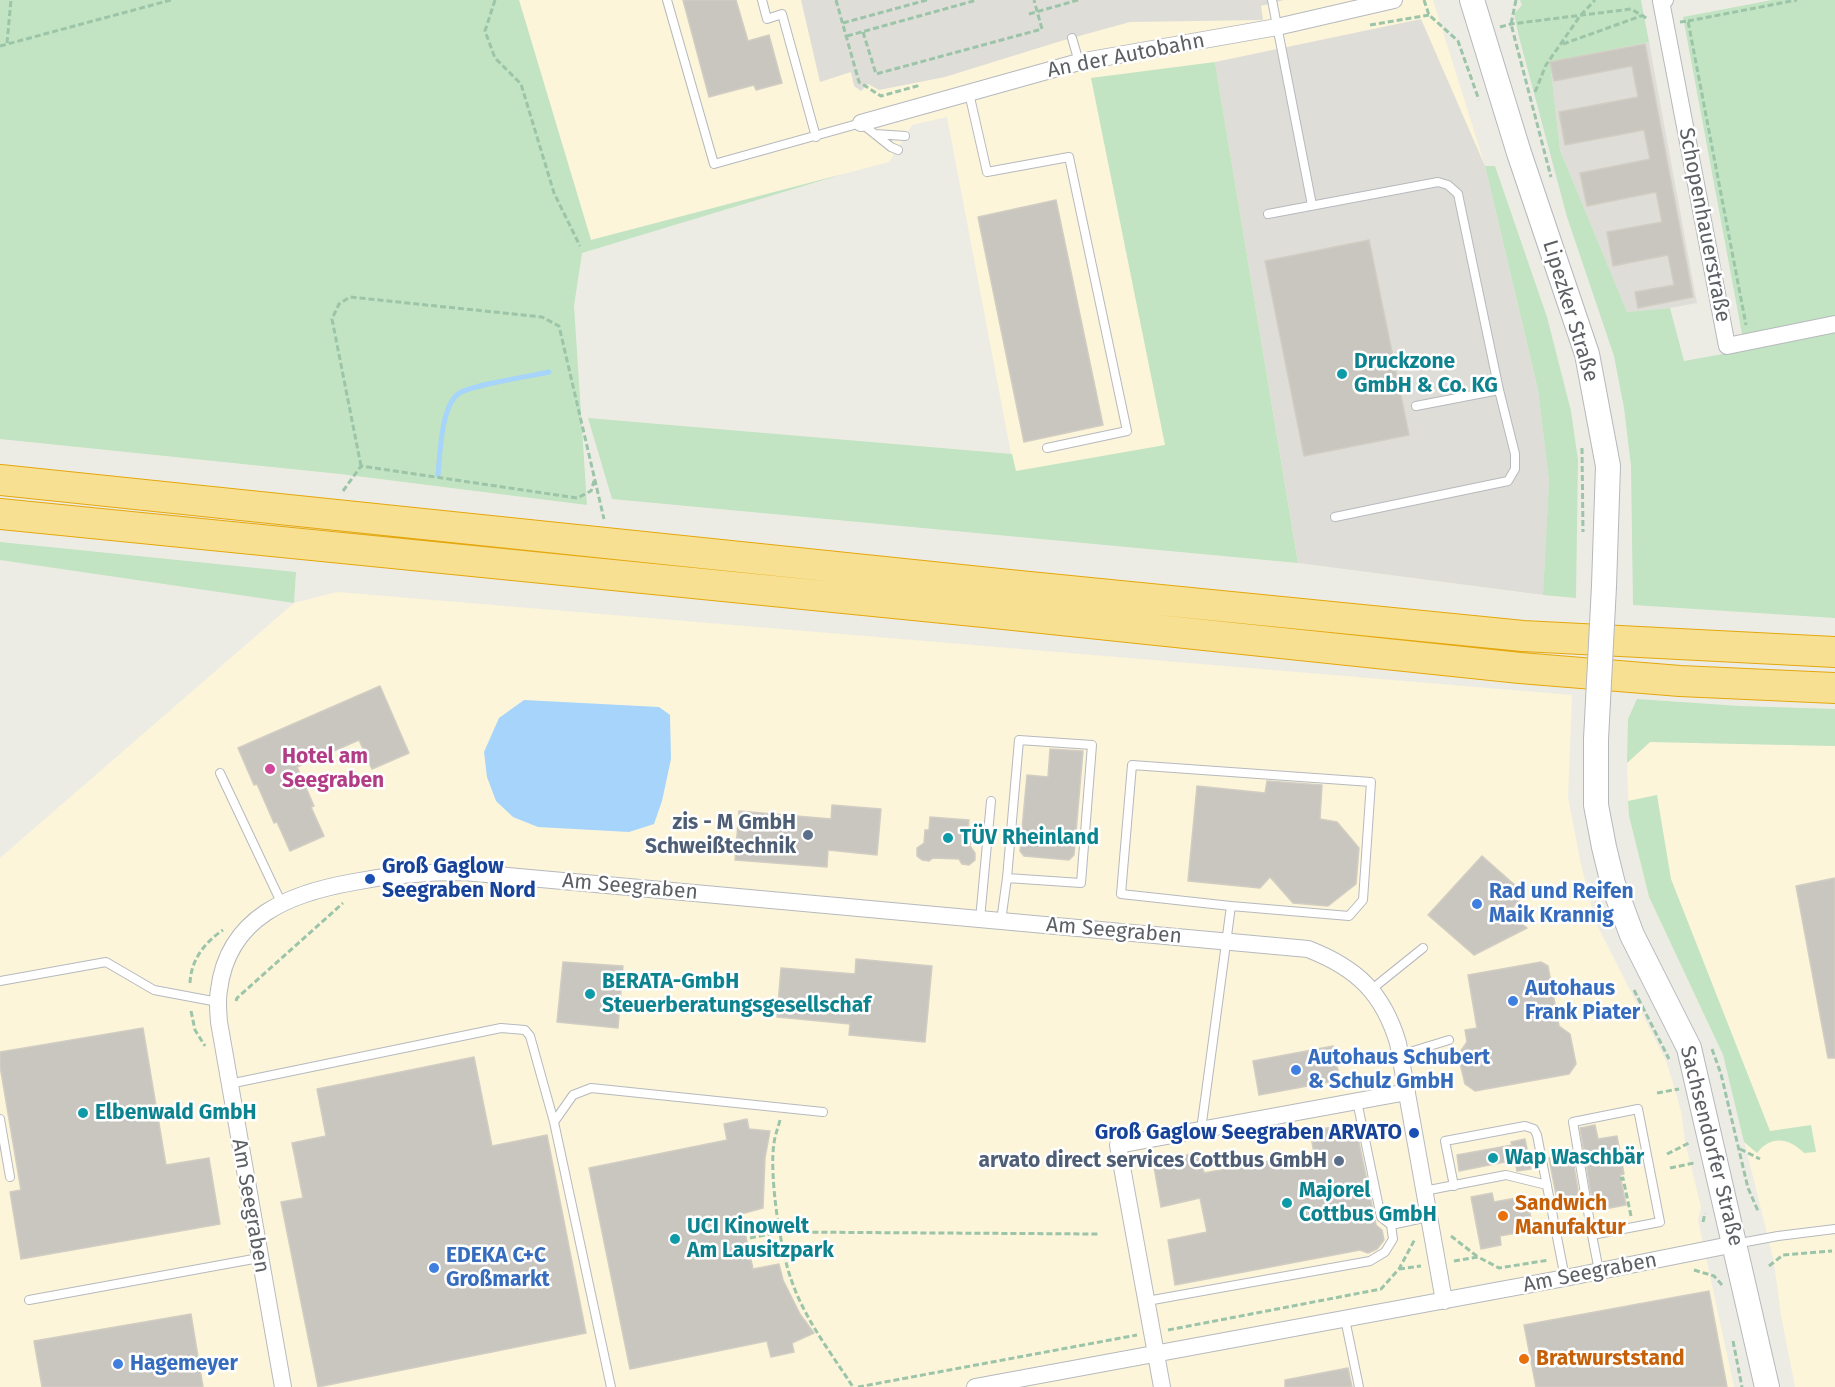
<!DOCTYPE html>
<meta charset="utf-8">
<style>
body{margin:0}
canvas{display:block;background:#edece4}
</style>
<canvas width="1835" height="1387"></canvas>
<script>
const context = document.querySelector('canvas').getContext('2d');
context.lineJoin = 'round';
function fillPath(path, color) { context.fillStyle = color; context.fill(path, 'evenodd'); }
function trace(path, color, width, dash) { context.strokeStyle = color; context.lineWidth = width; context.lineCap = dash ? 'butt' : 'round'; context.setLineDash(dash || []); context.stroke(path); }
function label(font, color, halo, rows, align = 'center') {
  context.font = font + ' "Fira Sans",sans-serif'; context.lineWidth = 5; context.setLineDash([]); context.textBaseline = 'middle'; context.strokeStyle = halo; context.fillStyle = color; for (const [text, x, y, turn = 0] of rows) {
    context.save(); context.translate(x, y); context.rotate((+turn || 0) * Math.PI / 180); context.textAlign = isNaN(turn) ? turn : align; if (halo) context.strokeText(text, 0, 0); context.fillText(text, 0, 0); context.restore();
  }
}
const commercial = new Path2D(`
 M519,0H1433L1485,166L1538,390L1543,595L1025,527L947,117L912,125L889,162L591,240Z
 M337,592L1572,695L1568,797L1580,860L1595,921L1666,1061L1674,1087L1681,1111L1685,1142L1701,1207L1698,1220L1734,1387H0V858L294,603Z
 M1650,742L1835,746V1387H1795L1781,1315L1774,1262L1723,1055L1649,897L1629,816L1627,763Z`);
const industrial = new Path2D(`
 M801,0H1284L1261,6L1263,20L1130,22L1061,41L945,77L879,90L868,84L861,91L854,86L851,72L820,82Z
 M1421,19L1485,166L1538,390L1549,481L1543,595L1298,563L1215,62Z
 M1649,42L1697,303L1670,308L1627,312L1560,150L1550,62Z`);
const green = new Path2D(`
 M0,0H519L591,240L843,174L582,253L574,306L587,505L340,474L0,439Z
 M1520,0H1641L1649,42L1550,62L1560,150L1627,312L1670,308L1684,361L1745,350L1683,17L1772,0H1835V618L1633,605L1631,466L1624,408L1614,356L1567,217L1519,37L1514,14L1522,5Z
 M1215,62L1298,563L612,499L588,418L1012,454L1016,471L1165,445L1091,78Z
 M1485,166H1495L1547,317L1571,411L1578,460L1576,598L1543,595L1549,481L1538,390Z
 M0,542L296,572L294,603L0,560Z
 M1637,699L1740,706L1835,709V746L1650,742L1627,763L1628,719Z
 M1657,795L1671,879L1770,1131L1811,1125L1816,1152L1804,1153C1789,1138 1771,1135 1757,1153L1744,1142L1723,1055L1649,897L1629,816L1628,801Z`);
const water = new Path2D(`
 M524,700L659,707L670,715L671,759L662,801L654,824L629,832L538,827L513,817L496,801L487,777L484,752L499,718Z`);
const stream = new Path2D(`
 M438,475C440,454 441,407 458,394C470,385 532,376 549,372`);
const building = new Path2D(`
 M683,0H736L748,41L769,35L782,83L756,90L754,85L709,97Z
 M1645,44L1693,297L1638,308L1635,292L1674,285L1668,255L1613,266L1607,232L1662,222L1656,192L1587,206L1580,173L1650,159L1644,130L1565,145L1559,112L1638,97L1632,66L1554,81L1550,62Z
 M1056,200L1103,425L1024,442L978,217Z
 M1369,240L1409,435L1304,456L1265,261Z
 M380,686L409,753L372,769L359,740L297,767L314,806L311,807L324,836L290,851L277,822L274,823L257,784L254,785L238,748Z
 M1050,749L1083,751L1074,855L1069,860L1024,856L1020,851L1027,775L1048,777Z
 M1267,781L1322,785L1320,819L1337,822L1359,848L1356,884L1328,906L1293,903L1270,877L1260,888L1188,881L1197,786L1265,793Z
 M832,805L881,809L877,855L828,850L827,867L735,860L739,811L831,819Z
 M930,817L969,820L968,833L971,834L970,846L975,853V860L969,865L962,864L959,859L933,858L929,861L922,860L917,856V848L924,843L925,830H929Z
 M1482,856L1525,894L1508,913L1527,928L1474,955L1428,915Z
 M1835,878V1058H1828L1796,886Z
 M856,959L932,966L925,1042L849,1035L850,1024L777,1017L781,968L855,974Z
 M563,962L623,966L618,1028L557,1022Z
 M1541,962L1548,966L1559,1026L1570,1034L1576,1064L1569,1074L1475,1091L1465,1084L1458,1055L1467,1042L1465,1030L1477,1028L1468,975Z
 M143,1028L166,1165L209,1158L220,1224L21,1259L10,1192L21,1190L0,1066V1052Z
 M1333,1046L1340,1080L1259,1095L1253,1061Z
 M474,1057L492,1146L547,1135L586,1333L318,1387L281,1202L303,1198L292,1143L326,1136L317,1089Z
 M747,1119L749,1129L770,1131L765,1158L763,1208L741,1214L753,1269L779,1264L783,1280L800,1314L814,1333L792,1343L794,1352L771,1357L767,1341L630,1369L589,1168L727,1140L724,1124Z
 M1355,1123L1376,1225L1382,1230L1384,1240L1377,1249L1368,1253L1360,1250L1175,1285L1168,1240L1207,1232L1200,1198L1161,1207L1153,1161L1199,1153L1204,1173L1314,1153L1310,1131Z
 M1595,1125L1598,1139L1617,1136L1624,1174L1620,1175L1626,1205L1594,1211L1580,1128Z
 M1525,1139L1531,1169L1517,1171L1515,1160L1459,1171L1457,1155L1512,1145L1511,1142Z
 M1572,1154L1579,1196L1557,1200L1549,1158Z
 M1492,1193L1494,1202L1527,1196L1533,1230L1500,1236L1501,1245L1481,1249L1471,1197Z
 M1709,1291L1727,1387H1536L1524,1325Z
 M191,1314L203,1387H42L34,1341Z
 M1348,1368L1352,1387H1285V1380Z`);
const path = new Path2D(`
 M495,0L485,31L495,58L521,84L554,193L580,246
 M836,0L859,82L881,96L917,86L918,90
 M1424,0L1429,15L1458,41L1479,100
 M1516,0L1511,24L1551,177
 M1029,14L1078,0
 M1688,21L1797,0
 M1680,22L1688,21L1746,325
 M843,23L927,0
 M1370,25L1429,15
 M1500,27L1511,24L1631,9L1648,19
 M863,32L876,74L1042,29L1034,0
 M847,36L977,0
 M7,43L11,0
 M1563,44L1641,16
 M0,46L171,0
 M1535,92L1546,65L1580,16L1595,0
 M1582,448L1583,532
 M361,466L332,319L339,304L350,297L542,317L559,326L604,519
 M343,491L361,466L577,498L591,491L594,481
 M190,983C191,960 204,943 223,930
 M1634,990L1669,1059
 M236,1001L237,998L343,903
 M191,1011L195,1030L205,1046
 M1712,1049L1721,1074L1748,1188L1758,1211
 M1657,1093L1679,1089
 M780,1120C778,1128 775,1135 774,1143C769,1175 780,1248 791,1279C804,1318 831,1353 853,1387
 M1740,1149L1760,1159
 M1667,1154L1689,1143
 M1670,1168L1694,1163
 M1620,1179L1623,1178L1631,1216
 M1703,1222L1705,1213
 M1451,1236L1478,1257
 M750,1238L780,1232L1098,1234
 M1454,1261L1478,1257L1499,1268L1549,1260
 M1769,1266L1783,1255L1832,1251
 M1399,1269L1421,1266
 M1694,1270L1714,1276L1722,1285
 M1168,1330L1381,1289L1399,1269L1415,1239
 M1733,1341L1742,1387
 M858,1387L1137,1335`);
const lane = new Path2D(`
 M667,0L714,164L861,123L891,147L898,150
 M762,0L767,19L782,14L816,137
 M1272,0L1312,205
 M1072,38L1079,62
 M969,93L987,172L1069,157L1127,431L1047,448
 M875,134L905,136
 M1268,214L1438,182L1448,185L1458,194L1499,390L1515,454V469L1508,481L1335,517
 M1416,406L1499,390
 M220,773L281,902
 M980,919L991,801
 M1001,921L1007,878L1019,740L1092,745L1081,883L1007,878
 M0,981L106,962L154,990L218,1002
 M1372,989L1423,948
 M1400,1055L1449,1040
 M229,1084L501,1028L525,1030L530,1036L554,1122L611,1387
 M1357,1101L1381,1217L1391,1225
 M1638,1109L1660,1222L1592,1235L1573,1122Z
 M0,1119L10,1177
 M554,1122L573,1095L591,1088L823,1112
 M1201,1130L1231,906L1121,894L1132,765L1371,782L1363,900L1349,916L1231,906
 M1454,1186L1445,1141L1525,1126L1534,1129L1537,1135L1565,1278
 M1424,1191L1506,1175L1547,1185
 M1592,1235L1599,1271
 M1735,1244L1778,1236L1835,1229
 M29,1300L259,1258
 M1147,1301L1370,1261L1385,1252L1393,1239L1391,1225L1428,1217
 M1345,1319L1359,1387`);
const street = new Path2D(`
 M1665,0L1661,1L1727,346L1835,324
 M861,123L1079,62L1277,27L1394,0
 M283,1387L219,1022C218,1011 217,1000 219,990C228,916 291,893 354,882C390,875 427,872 464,872L1308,949C1357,968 1383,993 1398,1043L1444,1301
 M975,1387L1565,1278L1735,1244
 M1162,1387L1118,1145L1407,1092`);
const secondary = new Path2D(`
 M1472,0L1519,153L1587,354L1608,466L1604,586
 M1596,739V805L1604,847L1613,884L1632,935L1689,1048L1767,1387`);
const highway = new Path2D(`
 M0,480L1009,585L1523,636L1835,652
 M0,514L1004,614L1520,668L1680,681L1835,688`);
const secondaryBridge = new Path2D(`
 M1596,739L1604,586`);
const markers = [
 [1342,374,6,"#0f9aa8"],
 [270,769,6,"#d1479c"],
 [808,835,6,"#5c6f8a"],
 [948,838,6,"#0f9aa8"],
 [370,879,6,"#1a4fb4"],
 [1477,904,6,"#3f7fe0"],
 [590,994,6,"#0f9aa8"],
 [1513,1001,6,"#3f7fe0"],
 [1296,1070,6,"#3f7fe0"],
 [83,1113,6,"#0f9aa8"],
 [1414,1133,6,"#1a4fb4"],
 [1493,1158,6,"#0f9aa8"],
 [1339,1161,6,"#5c6f8a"],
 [1287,1203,6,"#0f9aa8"],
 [1503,1216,6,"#e8710a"],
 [675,1239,6,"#0f9aa8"],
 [434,1268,6,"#3f7fe0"],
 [1524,1359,6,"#e8710a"],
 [118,1364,6,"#3f7fe0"]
];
const streetNames = [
 ["An der Autobahn",1126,56,-11],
 ["Schopenhauerstraße",1704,225,79],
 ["Lipezker Straße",1570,311,73],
 ["Am Seegraben",630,887,5],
 ["Am Seegraben",1114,931,5],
 ["Sachsendorfer Straße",1711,1146,76],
 ["Am Seegraben",250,1206,80],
 ["Am Seegraben",1590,1273,-11]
];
const cultureNames = [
 ["Druckzone",1354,362],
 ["GmbH & Co. KG",1354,386],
 ["TÜV Rheinland",960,838],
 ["BERATA-GmbH",602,982],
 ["Steuerberatungsgesellschaf",602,1006],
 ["Elbenwald GmbH",95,1113],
 ["Wap Waschbär",1505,1158],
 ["Majorel",1299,1191],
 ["Cottbus GmbH",1299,1215],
 ["UCI Kinowelt",687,1227],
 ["Am Lausitzpark",687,1251]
];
const hotelNames = [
 ["Hotel am",282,757],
 ["Seegraben",282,781]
];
const serviceNames = [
 ["zis - M GmbH",796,823],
 ["Schweißtechnik",796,847],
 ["arvato direct services Cottbus GmbH",1327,1161]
];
const transitNames = [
 ["Groß Gaglow",382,867],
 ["Seegraben Nord",382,891],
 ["Groß Gaglow Seegraben ARVATO",1402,1133,"right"]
];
const shopNames = [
 ["Rad und Reifen",1489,892],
 ["Maik Krannig",1489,916],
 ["Autohaus",1525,989],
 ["Frank Piater",1525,1013],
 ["Autohaus Schubert",1308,1058],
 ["& Schulz GmbH",1308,1082],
 ["EDEKA C+C",446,1256],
 ["Großmarkt",446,1280],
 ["Hagemeyer",130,1364]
];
const foodNames = [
 ["Sandwich",1515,1204],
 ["Manufaktur",1515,1228],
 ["Bratwurststand",1536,1359]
];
fillPath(commercial, '#fcf5da');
fillPath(industrial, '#dfddd8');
fillPath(green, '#c2e4c2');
fillPath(water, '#a7d4fa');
trace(stream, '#a7d4fa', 5);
fillPath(building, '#c9c6c0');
trace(building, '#d2cdc2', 1.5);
trace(lane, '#b6b9bd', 10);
trace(street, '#b6b9bd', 18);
trace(secondary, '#b5b8bd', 26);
trace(highway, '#e4a70d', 32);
trace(path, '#9bc4a8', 3, [6, 3]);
trace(lane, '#fff', 8);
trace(street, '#fff', 16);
trace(secondary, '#fff', 24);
trace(highway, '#f7e092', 30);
trace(secondaryBridge, '#b5b8bd', 26, []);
trace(secondaryBridge, '#fff', 24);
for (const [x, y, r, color] of markers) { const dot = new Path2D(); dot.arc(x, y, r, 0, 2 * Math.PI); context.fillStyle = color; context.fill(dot); trace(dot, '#fff', 2); }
label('21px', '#5c5f63', '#fff', streetNames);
label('bold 21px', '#0d838f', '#fff', cultureNames, 'left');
label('bold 21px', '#b23c85', '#fff', hotelNames, 'left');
label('bold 21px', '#4e5e75', '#fff', serviceNames, 'right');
label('bold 21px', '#164399', '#fff', transitNames, 'left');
label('bold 21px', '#366cbe', '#fff', shopNames, 'left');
label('bold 21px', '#c56008', '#fff', foodNames, 'left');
</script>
